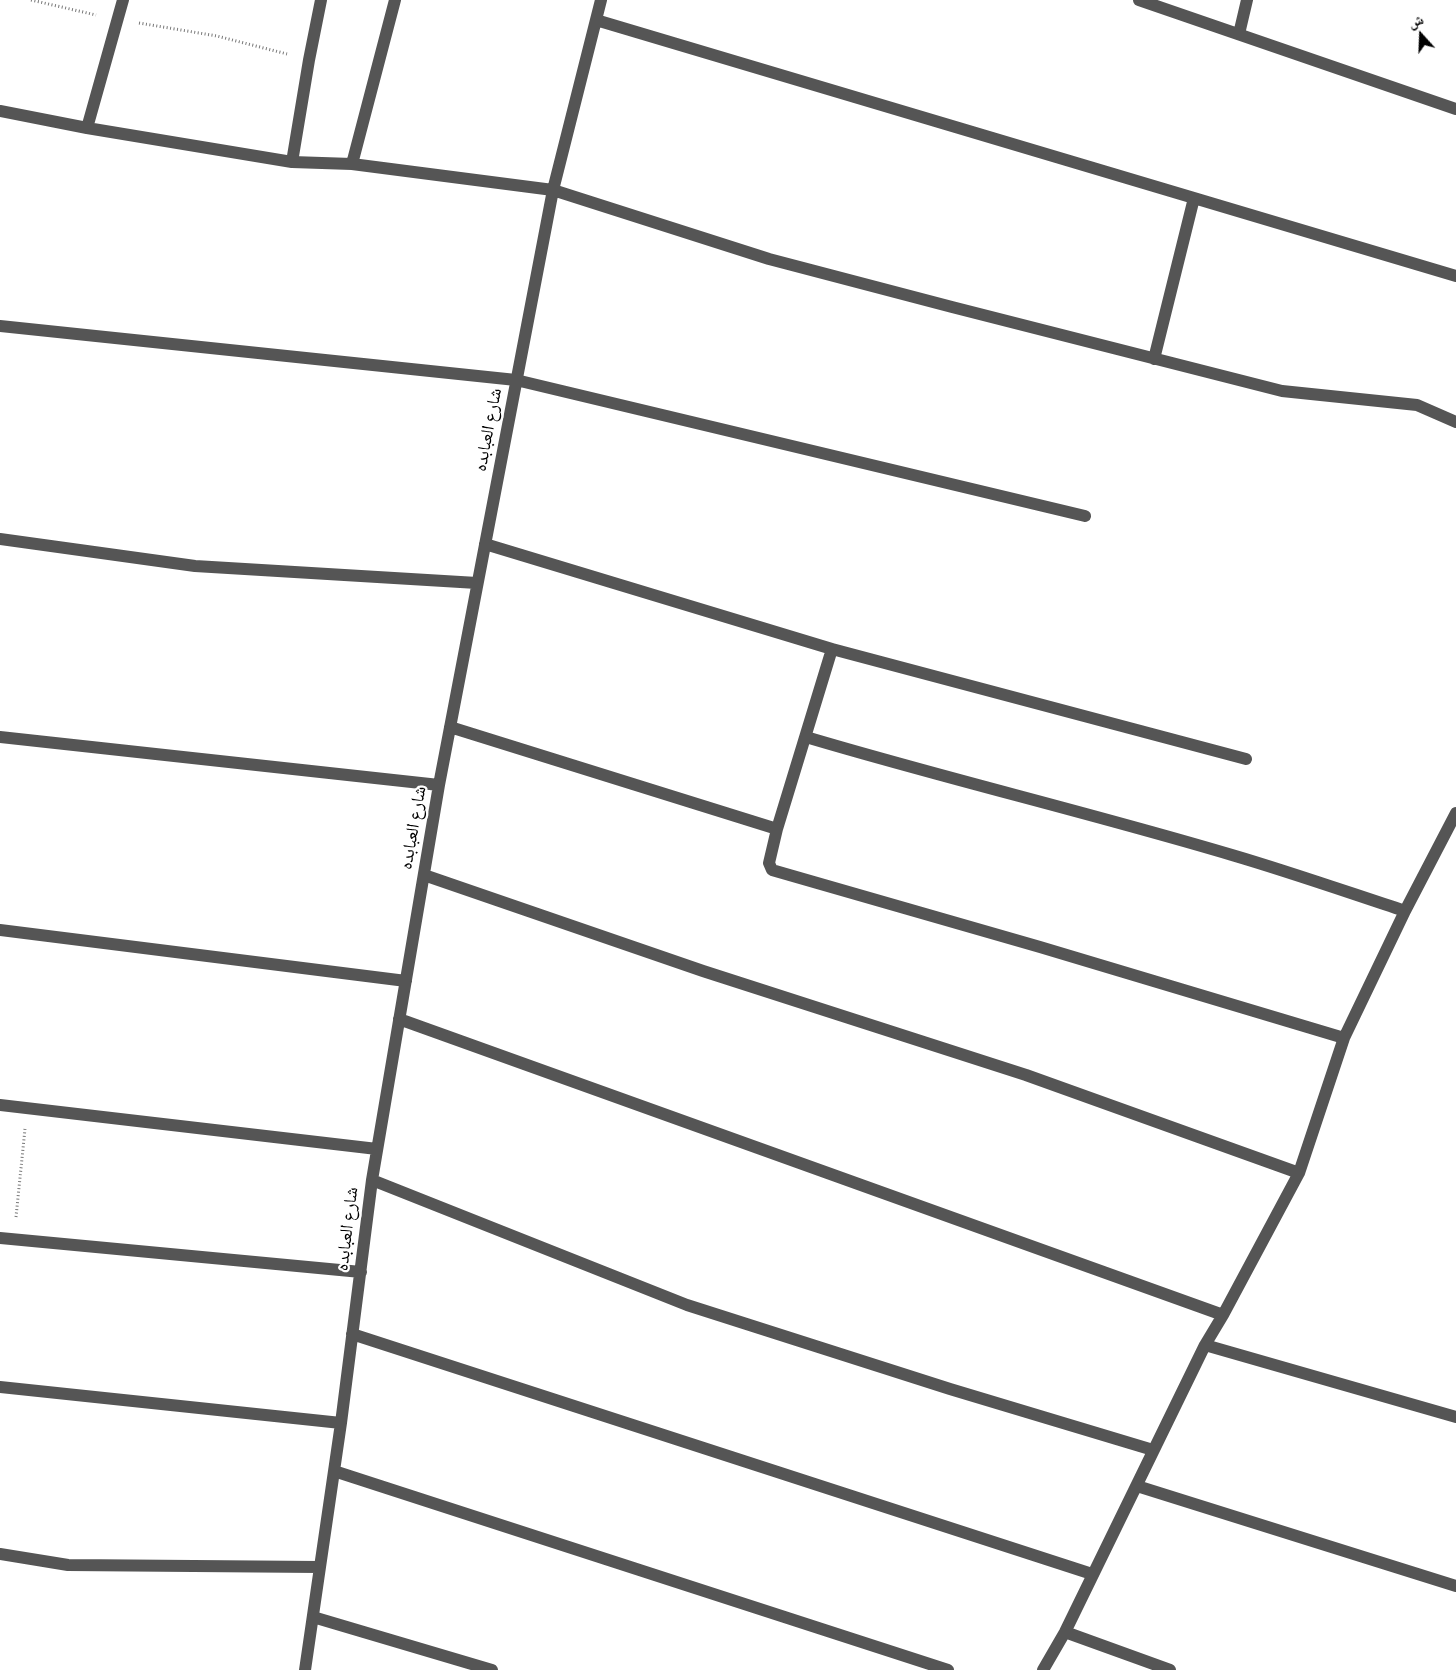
<!DOCTYPE html>
<meta charset="utf-8">
<style>
body{margin:0}
#map{position:relative;width:1456px;height:1670px;overflow:hidden;background:#fff;font-family:"Titillium Web","Noto Naskh Arabic",sans-serif}
canvas{display:block}
.north{position:absolute;left:1396px;top:10px;width:50px;height:50px;-webkit-text-stroke:4px #fff;paint-order:stroke;rotate:340deg;font-size:14px;font-weight:700;line-height:20px;text-align:center;color:#000}
.north::after{content:'';display:block;margin:auto;width:18px;height:22px;background:#000;clip-path:polygon(50% 0,100% 100%,50% 72%,0 100%)}
</style>
<div id="map">
<canvas width="1456" height="1670"></canvas>
<div class="north">ش</div>
</div>
<script>
const context = document.querySelector('canvas').getContext('2d');
context.lineJoin = 'round';
function trace(path, color, width, dash) { context.strokeStyle = color; context.lineWidth = width; context.lineCap = dash ? 'butt' : 'round'; context.setLineDash(dash || []); context.stroke(path); }
function label(font, color, halo, rows, align = 'center') {
  context.font = font + ' "Titillium Web","Noto Naskh Arabic",sans-serif'; context.lineWidth = 4.5; context.setLineDash([]); context.textBaseline = 'middle'; context.strokeStyle = halo; context.fillStyle = color; for (const [text, x, y, turn = 0] of rows) {
    context.save(); context.translate(x, y); context.rotate((+turn || 0) * Math.PI / 180); context.textAlign = isNaN(turn) ? turn : align; if (halo) context.strokeText(text, 0, 0); context.fillText(text, 0, 0); context.restore();
  }
}
const path = new Path2D(`
 M31,0L96,15
 M139,23L217,36L287,54
 M16,1217L25,1129`);
const minor = new Path2D(`
 M1139,0L1456,109
 M596,20L1456,276
 M1239,34L1247,0
 M0,111L87,128L292,162L352,164L553,190L769,259L952,307L1282,391L1417,405L1456,422
 M87,128L123,0
 M292,162L309,60L321,0
 M352,164L395,0
 M0,326L516,380L1085,516
 M1154,359L1194,198
 M0,539L195,566L477,583
 M485,544L832,649L1246,759
 M832,649L777,829L769,863L772,870L1040,947L1344,1038
 M450,727L777,829
 M0,737L439,785
 M806,737C947,779 1091,813 1232,855C1290,872 1347,892 1405,911
 M424,875L703,971L1026,1075L1299,1173
 M0,930L406,981
 M399,1019L1223,1315
 M0,1105L377,1149
 M372,1180L687,1305L950,1389L1153,1450
 M0,1238L361,1272
 M352,1334L1092,1574
 M1205,1345L1456,1417
 M0,1387L341,1423
 M334,1471L948,1670
 M1137,1486L1456,1586
 M0,1554L68,1565L319,1567
 M313,1617L492,1670
 M1065,1632L1170,1670
 M305,1670L341,1423L372,1180L439,785L553,190L601,0
 M1043,1670L1065,1632L1205,1345L1223,1315L1299,1173L1344,1038L1405,911L1456,813`);
const streetNames = [
 ["شارع العبابده",489,430,-79],
 ["شارع العبابده",414,828,-80],
 ["شارع العبابده",348,1229,-83]
];
trace(path, '#777', 3, [1, 2.5]);
trace(minor, '#555', 12);
label('18px', '#000', '#fff', streetNames);
</script>
